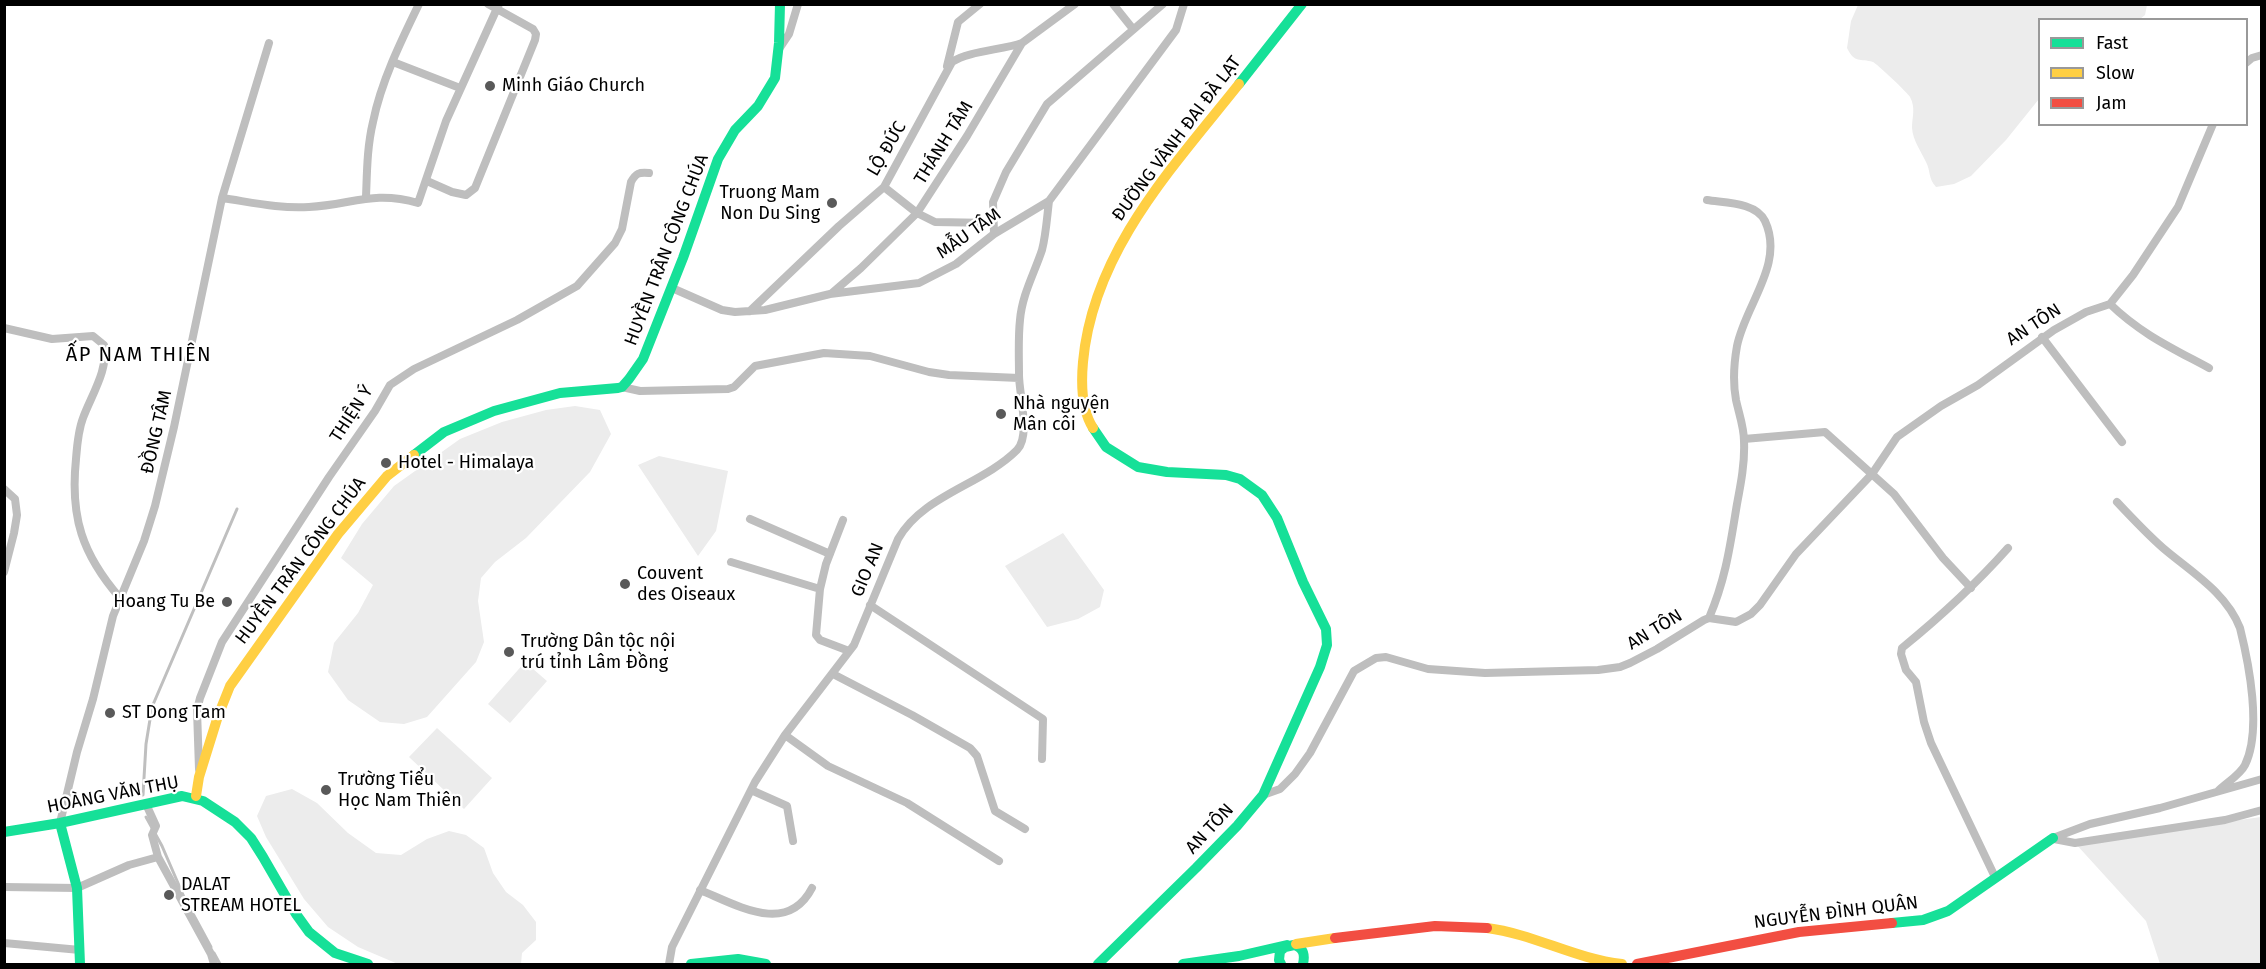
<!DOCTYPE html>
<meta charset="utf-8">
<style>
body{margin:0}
#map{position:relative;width:2266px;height:969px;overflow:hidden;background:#fff;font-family:"Fira Sans",sans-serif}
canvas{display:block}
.frame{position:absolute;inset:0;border:6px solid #000;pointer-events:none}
.legend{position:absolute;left:2038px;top:18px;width:210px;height:108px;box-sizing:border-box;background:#fff;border:2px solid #999;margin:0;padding:8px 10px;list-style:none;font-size:18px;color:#000}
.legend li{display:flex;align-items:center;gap:12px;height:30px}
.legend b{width:30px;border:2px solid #999}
</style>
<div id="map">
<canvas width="2266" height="969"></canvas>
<div class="frame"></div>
<ul class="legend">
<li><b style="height:8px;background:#16e098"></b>Fast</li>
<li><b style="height:8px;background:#ffcf43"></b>Slow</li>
<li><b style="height:8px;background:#f24e42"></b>Jam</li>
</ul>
</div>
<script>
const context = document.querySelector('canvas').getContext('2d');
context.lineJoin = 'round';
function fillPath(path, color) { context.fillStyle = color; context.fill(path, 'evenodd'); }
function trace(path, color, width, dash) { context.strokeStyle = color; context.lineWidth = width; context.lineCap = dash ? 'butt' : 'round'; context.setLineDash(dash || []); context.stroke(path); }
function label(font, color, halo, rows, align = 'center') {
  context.font = font + ' "Fira Sans",sans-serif'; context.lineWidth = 4.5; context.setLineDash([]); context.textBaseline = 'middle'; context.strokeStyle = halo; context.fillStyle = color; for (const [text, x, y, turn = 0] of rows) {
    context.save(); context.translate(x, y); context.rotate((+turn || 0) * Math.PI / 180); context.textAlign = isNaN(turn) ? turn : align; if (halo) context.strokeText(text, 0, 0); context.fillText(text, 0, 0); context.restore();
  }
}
const green = new Path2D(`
 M1858,5V4L2147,5L2145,15L2140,19L2040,20L2039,99L2006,140L1971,176L1954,184L1936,187C1928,178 1931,172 1926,162C1921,151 1913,141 1912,128C1912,117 1916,108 1910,97C1909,94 1876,63 1873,62C1860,58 1855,64 1847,48L1851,21Z
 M575,406L600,410L611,434L590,472L526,538L495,562L481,578L478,601L484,642L476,662L427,717L404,724L380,722L348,700L328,672L334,643L358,613L373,585L341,558L362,524L394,486L460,439L502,422L546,410Z
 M659,456L728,471L716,531L698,556L638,465Z
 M1063,533L1104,590L1100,607L1078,619L1047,627L1005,566Z
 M525,662L547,681L510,723L488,704Z
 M437,728L492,778L464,809L409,757Z
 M292,789L317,803L348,833L376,853L401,855L427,839L449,831L466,835L484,848L493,873L506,892L523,905L536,922V940L522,953L521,964H398L358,947L328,927L304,899L266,837L257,816L266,796Z
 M2261,817V964H2160L2146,921L2075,843Z`);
const stream = new Path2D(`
 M143,795L146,744L152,707L237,509
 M146,817L162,846L184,897L211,947
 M214,953L220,964`);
const street = new Path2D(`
 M1113,4L1133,29
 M779,49L789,34L798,4
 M393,62L460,88
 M2246,63L2252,58L2262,55
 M947,66L958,22L980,4
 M427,181L452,192L466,195L475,188L535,40L536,34L533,29L488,4
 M884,187L917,213L935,222L992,223
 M366,197C367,172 367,147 373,122C381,82 401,41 419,4
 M222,198C250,202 280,209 309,207C351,205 373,190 418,203L446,121L499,4
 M1707,200C1725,203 1756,202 1765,221C1785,264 1745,305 1737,346C1734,363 1733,384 1736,400C1739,414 1744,427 1744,441C1745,462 1741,483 1737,504C1730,546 1726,578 1709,618
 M994,234L993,202L1006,172L1047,104L1163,4
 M672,288L722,310L735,312L765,310L830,294L919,283L956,264L994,234L1049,201L1176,30L1184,4
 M832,293L861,268L917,213L967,136L1022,43L1075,4
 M2110,304C2141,334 2172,348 2209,368
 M750,311L839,226L884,187L952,62C968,51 1002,50 1022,43
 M4,328L52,339L93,336L104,345C109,369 91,396 83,418C78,431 77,446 76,459C70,517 82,554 120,598
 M2042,337L2122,442
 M622,387L640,391L728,389L734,387L755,366L824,353L870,356L929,372L949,375L1019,378
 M1744,439L1825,432L1894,494L1943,558L1971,588
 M4,489L15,499L17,515L14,533L4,572
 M2117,502C2132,518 2147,534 2163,548C2191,572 2226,592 2240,628C2249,664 2262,730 2245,765C2240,775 2226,783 2218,791
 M750,519L830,554
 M843,520L826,564L820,589L816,635L820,640L849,651
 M731,562L820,589
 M870,605L1043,719L1042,759
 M833,674L912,715L970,748L977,756L995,811L1025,829
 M785,735L828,766L907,803L999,861
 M199,769L197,710L200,698L222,642L329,477L375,411L390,385L414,369L517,320L577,286L615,243L622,229L631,182C636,173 639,172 649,173
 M751,790L787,806L793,841
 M1263,795L1280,789L1295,774L1310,753L1354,671L1376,658L1386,657L1428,669L1485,673L1598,670L1620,667L1630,663L1657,649L1704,620L1709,618L1736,622L1751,614L1760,605L1796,554L1872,474L1897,437L1941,406L1978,385L2054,330L2086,312L2110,304L2133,275L2178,207L2213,124
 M146,804L156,826L152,835L158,857
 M60,823L77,752L93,699L113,616L144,541L155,506L174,427L222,198L269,43
 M2053,838L2090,824L2160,808L2262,779
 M2054,839L2075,843L2225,820L2262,810
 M1995,877L1931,743L1924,722L1916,682L1906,670L1901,654L1902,648C1940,617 1976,584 2008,548
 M4,887L77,888L129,865L158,857L211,954L214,964
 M700,890C737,905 787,936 812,888
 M4,943L80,950
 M669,964L672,947L755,782L785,735L854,645L898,539C923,495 982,485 1017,450C1031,436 1019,394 1019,375C1019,357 1018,338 1020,320C1022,295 1034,274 1042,250C1046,235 1047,217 1049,201`);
const fast = new Path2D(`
 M1239,84L1302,4
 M1093,428L1106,447L1138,467L1167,472L1226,475L1240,479L1262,495L1277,518L1303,582L1326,629L1327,645L1320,667L1263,795L1237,826L1196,868L1098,964
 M414,455L444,432L494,411L560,393L618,388L622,387L629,379L643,359L683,258L718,159L735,130L758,106L775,78L779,43L780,4
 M60,823L77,888L80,964
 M4,832L60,823L182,796L203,801L235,822L251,838L263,857L296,914L309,932L335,953L368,964
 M1892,923L1923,920L1948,911L2053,838
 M691,964L738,959L766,964
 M1183,964L1239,956L1287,945
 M1281,964L1279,960L1280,951L1285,947L1294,945C1304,948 1305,955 1303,964`);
const slow = new Path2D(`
 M1093,428C1081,409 1081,384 1083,362C1093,251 1173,167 1239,84
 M196,796L199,777L218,716L230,686L338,534L387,476L414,455
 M1487,928C1534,934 1575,959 1622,964
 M1296,944L1335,938`);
const jam = new Path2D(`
 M1335,938L1435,926L1487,928
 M1637,964L1799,932L1892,923`);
const markers = [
 [490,86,6,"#595959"],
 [832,203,6,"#595959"],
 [1001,414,6,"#595959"],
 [386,463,6,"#595959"],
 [625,584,6,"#595959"],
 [227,602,6,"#595959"],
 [509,652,6,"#595959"],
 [110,713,6,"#595959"],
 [326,790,6,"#595959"],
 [169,895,6,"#595959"]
];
const poiNames = [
 ["Minh Giáo Church",502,86],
 ["Truong Mam",820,193,"right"],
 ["Non Du Sing",820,214,"right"],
 ["Nhà nguyện",1013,404],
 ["Mân côi",1013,425],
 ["Hotel - Himalaya",398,463],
 ["Couvent",637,574],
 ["des Oiseaux",637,595],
 ["Hoang Tu Be",215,602,"right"],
 ["Trường Dân tộc nội",521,642],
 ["trú tỉnh Lâm Đồng",521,663],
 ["ST Dong Tam",122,713],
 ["Trường Tiểu",338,780],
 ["Học Nam Thiên",338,801],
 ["DALAT",181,885],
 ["STREAM HOTEL",181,906]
];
const streetNames = [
 ["ĐƯỜNG VÀNH ĐAI ĐÀ LẠT",1177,139,-53],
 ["THÁNH TÂM",944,143,-58],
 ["LỘ ĐỨC",887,149,-60],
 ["MẪU TÂM",969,234,-35],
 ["HUYỀN TRÂN CÔNG CHÚA",667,250,-69],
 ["AN TÔN",2034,325,-33],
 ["THIỆN Ý",352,414,-57],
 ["ĐỒNG TÂM",157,432,-77],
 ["HUYỀN TRÂN CÔNG CHÚA",301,561,-53],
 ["GIO AN",868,570,-67],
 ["AN TÔN",1655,630,-31],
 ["HOÀNG VĂN THỤ",113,795,-11],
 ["AN TÔN",1210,829,-47],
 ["NGUYỄN ĐÌNH QUÂN",1836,913,-7]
];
const neighbourhoodNames = [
 ["ẤP NAM THIÊN",139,355]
];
fillPath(green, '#ececec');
trace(stream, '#bfbfbf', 3);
trace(street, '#bebebe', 8);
trace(fast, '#16e098', 10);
trace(slow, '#ffcf43', 10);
trace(jam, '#f24e42', 10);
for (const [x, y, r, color] of markers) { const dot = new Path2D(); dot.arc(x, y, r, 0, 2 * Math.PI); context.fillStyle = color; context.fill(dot); trace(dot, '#fff', 2); }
label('18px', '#000', '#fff', poiNames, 'left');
label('18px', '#000', '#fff', streetNames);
context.letterSpacing = '1.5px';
label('20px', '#000', '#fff', neighbourhoodNames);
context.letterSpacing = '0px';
</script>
